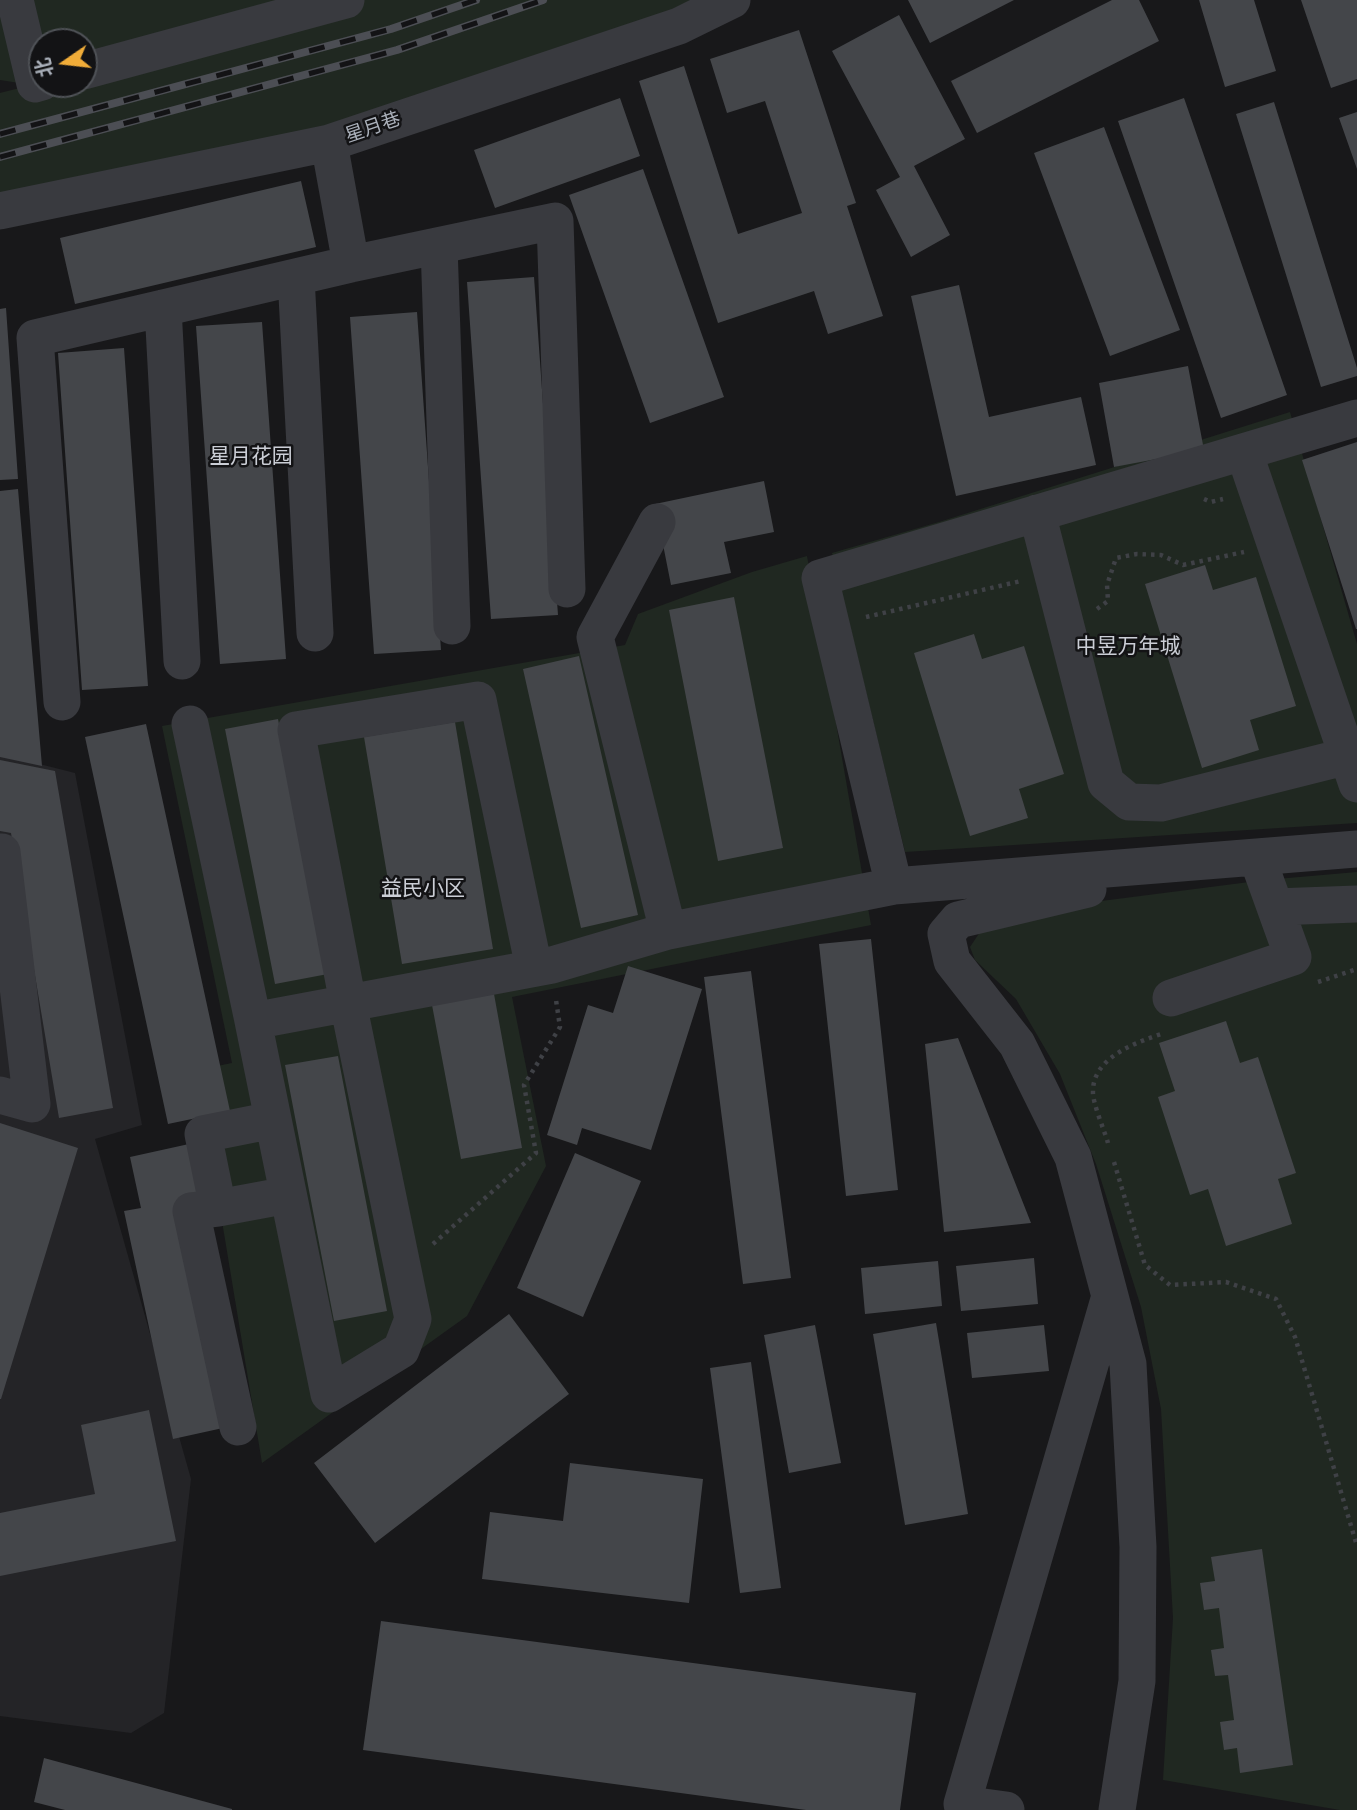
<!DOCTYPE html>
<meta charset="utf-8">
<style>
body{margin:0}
#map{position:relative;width:1357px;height:1810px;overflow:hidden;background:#18181a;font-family:"Space Grotesk","Noto Sans SC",sans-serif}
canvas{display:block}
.north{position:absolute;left:28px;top:28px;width:70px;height:70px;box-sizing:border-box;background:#131315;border:2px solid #4f5257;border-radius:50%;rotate:256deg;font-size:19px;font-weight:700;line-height:28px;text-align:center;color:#aab0ba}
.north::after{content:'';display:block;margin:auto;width:24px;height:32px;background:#f1ad39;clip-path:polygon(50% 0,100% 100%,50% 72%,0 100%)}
</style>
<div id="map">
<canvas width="1357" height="1810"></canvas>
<div class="north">北</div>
</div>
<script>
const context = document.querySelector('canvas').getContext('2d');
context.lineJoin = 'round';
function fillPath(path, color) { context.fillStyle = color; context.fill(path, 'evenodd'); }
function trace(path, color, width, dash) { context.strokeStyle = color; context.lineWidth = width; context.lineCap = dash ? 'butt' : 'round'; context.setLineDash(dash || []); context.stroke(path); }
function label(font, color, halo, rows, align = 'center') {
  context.font = font + ' "Space Grotesk","Noto Sans SC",sans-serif'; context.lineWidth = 5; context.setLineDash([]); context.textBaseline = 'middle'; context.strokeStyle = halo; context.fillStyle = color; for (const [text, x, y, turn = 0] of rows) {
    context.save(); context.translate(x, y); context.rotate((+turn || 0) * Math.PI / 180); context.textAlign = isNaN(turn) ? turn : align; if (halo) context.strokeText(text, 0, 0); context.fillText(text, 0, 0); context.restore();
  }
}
const built = new Path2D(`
 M0,754L75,773L142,1125L95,1139L191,1479L164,1713L131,1733L0,1716Z`);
const green = new Path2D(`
 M0,0H732L329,143L0,198V93L32,85L0,80ZM42,42H84V84H42Z
 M1290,412L1357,644V823L905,852L832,553L939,522Z
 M807,556L871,925L512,997L546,1166L467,1316L262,1463L197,1070L232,1063L162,726L625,645L638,614L752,572Z
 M1357,872V1810H1340L1163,1780L1173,1618L1161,1409L1141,1307L1096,1164L1060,1074L1016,999L975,960L970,947L980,932L1078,904L1265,880Z`);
const building = new Path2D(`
 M908,0H1014L930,43Z
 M1112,0H1139L1159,41L977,133L951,81Z
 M1199,0H1254L1276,71L1225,87Z
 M1301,0H1357V79L1331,88Z
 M899,15L965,139L914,166L950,235L911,257L876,190L900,177L832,51Z
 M799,30L856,203L847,206L883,316L828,334L814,291L718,323L639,81L684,66L738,234L802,213L765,101L727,113L710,59Z
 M620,98L640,156L495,208L474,150Z
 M1184,98L1287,395L1221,418L1118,121Z
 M1274,102L1357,368V376L1321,387L1236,114Z
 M1357,112V169L1339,118Z
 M1104,127L1180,330L1110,356L1034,153Z
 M643,169L724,397L650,423L569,195Z
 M301,181L316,247L75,304L60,238Z
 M534,277L558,615L491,619L467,282Z
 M959,285L989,417L1081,397L1096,465L956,496L911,296Z
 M6,308L18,479L0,480V309Z
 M417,312L441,650L374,654L350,317Z
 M262,322L286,659L220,664L196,326Z
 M124,348L148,686L82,690L58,353Z
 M1188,366L1204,450L1114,467L1099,383Z
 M1357,442V629H1356L1302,460Z
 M764,481L774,532L724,542L731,573L671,585L655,504Z
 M18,489L42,766L0,757V491Z
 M1205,565L1213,590L1256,577L1296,706L1250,720L1259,750L1202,768L1145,584Z
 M734,597L783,848L718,861L669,610Z
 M974,634L982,659L1024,646L1064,774L1019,789L1028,818L970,836L914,653Z
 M579,656L638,915L581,928L523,669Z
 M278,719L328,974L275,984L225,729Z
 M455,722L493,949L402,964L364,737Z
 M146,724L230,1111L168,1124L85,737Z
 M0,760L55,771L113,1108L59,1118L11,833L0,831Z
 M871,939L898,1190L846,1196L819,944Z
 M628,966L702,989L651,1150L582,1128L577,1145L547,1135L588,1005L613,1013Z
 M751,971L791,1278L743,1284L704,977Z
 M494,994L522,1148L461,1159L432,1005Z
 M1226,1021L1240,1063L1258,1057L1296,1173L1278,1179L1292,1224L1226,1246L1208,1189L1190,1195L1158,1097L1175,1091L1159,1043Z
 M958,1038L1031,1223L944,1232L925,1044Z
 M338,1056L387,1311L334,1321L285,1065Z
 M0,1123L78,1148L1,1399H0Z
 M198,1142L223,1428L173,1439L124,1211L141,1208L130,1157Z
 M575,1153L641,1181L583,1317L517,1288Z
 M1034,1258L1038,1304L961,1311L956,1266Z
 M938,1261L942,1306L865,1314L861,1268Z
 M509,1314L569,1394L375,1543L314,1463Z
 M936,1323L968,1514L905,1525L873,1334Z
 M815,1325L841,1463L789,1473L764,1335Z
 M1044,1325L1049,1371L972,1378L967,1333Z
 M751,1362L781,1588L740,1593L710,1368Z
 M149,1410L176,1541L0,1576V1513L95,1494L81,1425Z
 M570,1463L703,1479L689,1603L482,1579L490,1512L563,1521Z
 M1262,1549L1293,1765L1240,1773L1237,1748L1224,1750L1220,1722L1234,1720L1228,1675L1215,1676L1211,1650L1224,1648L1219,1608L1204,1610L1200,1583L1215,1581L1211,1557Z
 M381,1621L916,1693L900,1810H806L363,1750Z
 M44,1758L232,1809V1810H65L34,1802Z`);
const path = new Path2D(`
 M1204,499L1211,502L1223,499
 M1097,609L1108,601L1107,585L1116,558L1137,554L1161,555L1183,565L1244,552
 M866,617L1021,581
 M1318,982L1357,969
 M1108,1143C1105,1132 1092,1102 1093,1091C1093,1057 1137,1042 1164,1033
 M1114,1162L1145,1265L1170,1285L1226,1282L1276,1299L1295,1337L1357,1546
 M433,1244L536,1153L524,1085L560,1027L556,1000`);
const minor = new Path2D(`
 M15,0L35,84L42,82
 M84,71L346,0
 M329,143L351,264L555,221L567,589
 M0,211L329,143L679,26L732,0
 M439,246L452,626
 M296,277L315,633
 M163,308L182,661
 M1357,418L820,578L894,886L1357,849
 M1244,452L1357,784
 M1037,513L1106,783L1129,802L1161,803L1348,756
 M657,522L595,637L668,931
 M62,702L35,338L351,264
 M190,724L253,1021L552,965L668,931L894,886
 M0,852H2L32,1104L0,1095
 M1257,857L1275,907L1357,904
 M1088,889L958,920L946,934L952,961L1017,1044L1073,1157L1128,1364L1138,1547L1137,1681L1117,1810
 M1171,998L1293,957L1275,907
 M253,1021L329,1394L401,1350L413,1319L348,1003L296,730L478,700L534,968
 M273,1120L203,1134L218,1208L288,1195
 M218,1208L191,1211L238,1427
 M1006,1810L962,1804L1110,1296`);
const rail = new Path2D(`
 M0,134L391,29L476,0
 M0,157L397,50L543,0`);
const streetNames = [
 ["星月巷",373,128,-19]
];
const neighbourhoodNames = [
 ["星月花园",251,457],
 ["中昱万年城",1128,647],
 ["益民小区",423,889]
];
fillPath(built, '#242427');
fillPath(green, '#202821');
fillPath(building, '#44464a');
trace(path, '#3f4146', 4.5, [3.5, 5]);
trace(minor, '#393a3f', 37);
trace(rail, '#4c4e54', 8);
trace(rail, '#131315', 5, [16]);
label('19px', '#aab0ba', '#131315', streetNames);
label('21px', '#cbced6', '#131315', neighbourhoodNames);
</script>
